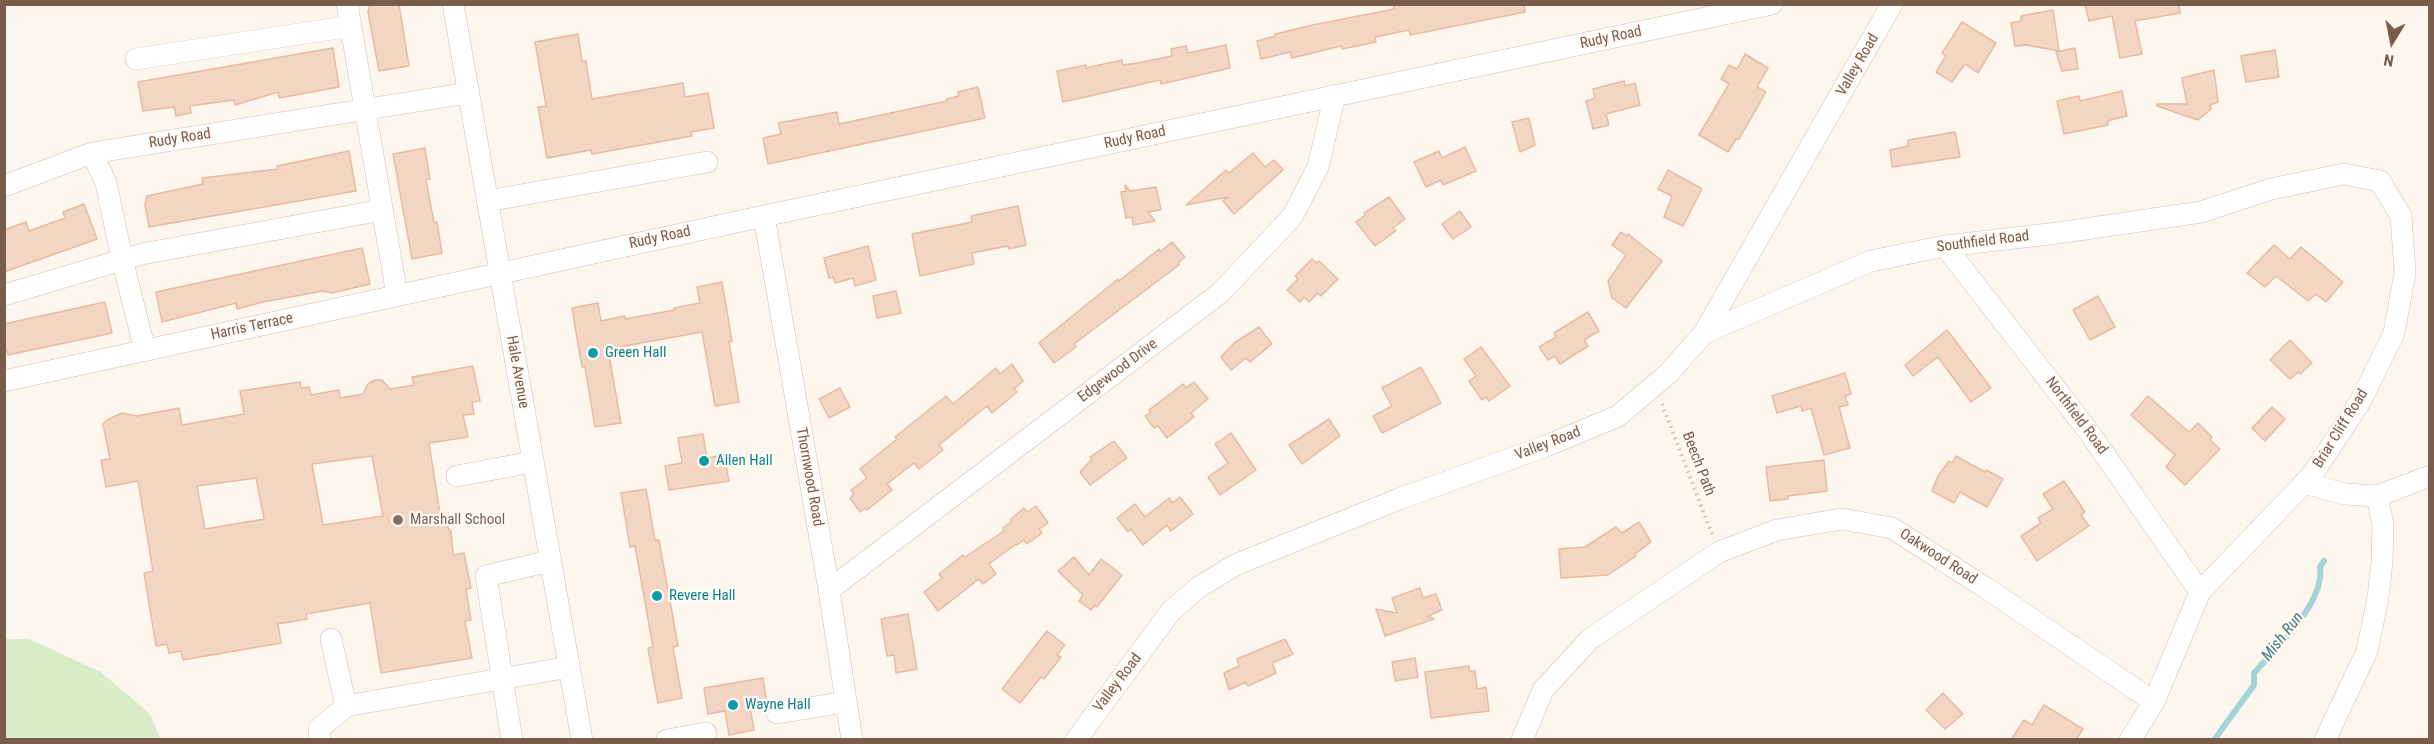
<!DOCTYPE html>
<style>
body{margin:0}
#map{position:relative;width:2434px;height:744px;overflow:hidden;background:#fdf6ec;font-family:"Roboto Condensed",sans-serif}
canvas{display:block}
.frame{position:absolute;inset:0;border:6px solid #7a5c4d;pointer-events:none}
.north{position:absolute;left:2362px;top:12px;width:60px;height:60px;-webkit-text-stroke:4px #fffaf3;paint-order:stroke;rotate:190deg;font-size:16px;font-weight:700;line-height:24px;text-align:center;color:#7a5c4d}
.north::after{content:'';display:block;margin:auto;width:21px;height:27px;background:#7a5c4d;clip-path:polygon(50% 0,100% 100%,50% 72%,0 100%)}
</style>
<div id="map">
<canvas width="2434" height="744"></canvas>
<div class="frame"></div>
<div class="north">N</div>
</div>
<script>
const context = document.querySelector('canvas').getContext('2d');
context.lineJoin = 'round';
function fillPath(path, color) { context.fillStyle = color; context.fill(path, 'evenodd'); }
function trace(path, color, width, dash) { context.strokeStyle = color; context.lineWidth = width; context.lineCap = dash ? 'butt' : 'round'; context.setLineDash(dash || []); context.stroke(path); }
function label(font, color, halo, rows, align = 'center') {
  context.font = font + ' "Roboto Condensed",sans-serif'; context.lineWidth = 4.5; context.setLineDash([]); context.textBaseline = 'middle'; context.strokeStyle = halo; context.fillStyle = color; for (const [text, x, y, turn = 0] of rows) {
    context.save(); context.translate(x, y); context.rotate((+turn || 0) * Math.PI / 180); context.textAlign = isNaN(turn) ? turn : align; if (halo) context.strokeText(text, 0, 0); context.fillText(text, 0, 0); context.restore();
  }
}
const green = new Path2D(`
 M5,639H29L101,672L150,714L161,739H5Z`);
const stream = new Path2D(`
 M2214,740L2254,685V673C2277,647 2325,603 2320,567L2324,561`);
const building = new Path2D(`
 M370,4H399L409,66L379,71L368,12Z
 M1393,4H1524L1525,12L1410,35L1409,30L1375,37L1376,42L1342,49L1341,46L1292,58L1290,52L1261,59L1257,41L1275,36V34L1313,25L1394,9Z
 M2085,4H2179L2180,13L2135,21L2142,54L2120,58L2112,16L2089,21Z
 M2053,10L2059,51L2026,45L2015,46L2011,23L2021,21V16Z
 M1962,22L1996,43L1978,73L1965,64L1952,82L1936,72L1946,56L1942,53Z
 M578,34L582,61H586L592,99L683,83L685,97L708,93L714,128L691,132L692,136L592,154L591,150L547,158L538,107L546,106L535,42Z
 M1226,45L1230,68L1161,84L1160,80L1063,102L1057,71L1086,65V68L1122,60L1123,65L1137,63L1172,56L1171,49L1186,46L1188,53Z
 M333,48L339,87L279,98L278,92L235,105L234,100L190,106L191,113L176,116L174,107L143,111L138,82Z
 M2075,48L2078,69L2062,71L2056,52Z
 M2275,50L2279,77L2246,82L2241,56Z
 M1745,54L1768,68L1757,87L1766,92L1739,139H1736L1728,152L1699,135L1729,84L1721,79L1729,65L1737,69Z
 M2214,70L2218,102L2210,105L2211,109L2198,120L2157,106V104H2187L2182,78Z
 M1624,81L1625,86L1635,83L1640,105L1606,114L1609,125L1593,129L1586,101L1595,98L1593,89Z
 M978,87L985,118L768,164L763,138L781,134L778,123L837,112L839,124L947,101V99L959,96L958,92Z
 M2122,91L2127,116L2107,121L2108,125L2064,134L2057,101L2079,96L2080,101Z
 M1529,118L1535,145L1520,152L1512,122Z
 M1955,132L1960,157L1892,167L1890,150L1908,146V140Z
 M1465,147L1476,171L1443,185L1441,180L1426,187L1414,162L1439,151L1442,158Z
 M425,148L430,179L426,180L434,223L437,222L442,253L412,259L393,154Z
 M349,151L356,191L149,227L145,205L147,196L203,184L202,178L278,169L277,166Z
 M1253,153L1265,167L1274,160L1283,170L1234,214L1223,201L1228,197L1186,205L1226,170L1229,173Z
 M1668,170L1702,189L1683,226L1664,217L1672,196L1658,189Z
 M1125,185L1130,191L1156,187L1161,210L1148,212L1155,221L1133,225L1132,217L1126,218L1121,192L1126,191Z
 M1389,197L1405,219L1393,228L1396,231L1375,246L1356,222L1365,215L1364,213Z
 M84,204L97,239L4,272V230L26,222L29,231L65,218L63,212Z
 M1018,206L1026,245L1009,249L1008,246L972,253L974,264L920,276L912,234L972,222L971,216Z
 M1460,211L1471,227L1453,239L1442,224Z
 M1621,232L1627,236L1628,234L1662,261L1626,308L1612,298L1608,281L1626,255L1612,245Z
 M1172,242L1185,257L1178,263L1179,265L1074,344L1076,347L1054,363L1039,343L1118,279L1119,281L1159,249L1160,252Z
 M2274,245L2290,259L2301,247L2343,282L2326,302L2316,294L2308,301L2276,276L2265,287L2247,273Z
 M868,246L876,280L855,286L853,278L835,283L833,277L829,278L824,258Z
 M362,248L370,284L332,293L323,291L263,302L237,309L236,303L162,322L156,292Z
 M1312,259L1316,263L1319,261L1338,279L1321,296L1318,293L1309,302L1304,297L1300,302L1287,290L1298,279L1295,276Z
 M722,282L732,341L729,342L739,402L715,406L702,332L608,349L621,423L595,427L585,367H582L572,308L598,303L601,321L625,316V319L675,310L674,308L700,303L697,287Z
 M896,291L901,313L877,318L873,296Z
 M2098,296L2115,327L2090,340L2073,310Z
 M105,302L112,333L8,355L7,351H4V324Z
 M1588,312L1599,331L1584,340L1588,346L1560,364L1555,356L1548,360L1539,347L1556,337L1554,333Z
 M1259,327L1272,344L1250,362L1246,358L1231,370L1221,357L1234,343Z
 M1947,330L1991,388L1971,402L1938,357L1913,376L1905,365Z
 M2290,340L2312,363L2300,374L2298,372L2290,379L2270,360Z
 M1481,347L1510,386L1489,401L1486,397L1482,400L1469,381L1476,376L1464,359Z
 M1012,364L1023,381L1014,389L1017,392L992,413L987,406L939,445L943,450L919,469L914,463L887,484L892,490L867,510L865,508L860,512L850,498L854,494L851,490L867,478L860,469L897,439L895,437L946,396L953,404L996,368L1000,374Z
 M473,366L480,401L472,402L474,414L463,415L468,437L429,443L441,520L451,531L453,555L464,553L471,588L466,589L471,620L465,621L472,658L381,673L370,603L306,614L307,619L278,624L281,643L183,660L181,651L169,653L167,644L156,646L144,573L153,571L138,481L106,487L101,460L110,459L103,424L107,420L122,413L137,416L179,408L182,425L244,414L240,391L300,382L301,388L309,387L311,395L339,390L340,398L363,394L368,384L375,380H382L390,389L414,385L412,377ZM372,456L383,516L323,525L312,464ZM256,478L264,519L205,529L197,486Z
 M1421,367L1441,403L1382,433L1373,416L1392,406L1382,388Z
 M1845,373L1851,394L1845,396L1848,405L1839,407L1850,448L1824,455L1811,408L1802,411L1801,406L1777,413L1772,396Z
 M1194,382L1208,399L1191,413L1194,417L1167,438L1158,426L1154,428L1145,416L1151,412L1149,410L1183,384L1186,388Z
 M840,388L850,407L829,418L819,399Z
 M2148,396L2189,432L2198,423L2212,437L2210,440L2220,449L2185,485L2166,467L2175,455L2131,415Z
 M2272,407L2285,419L2265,441L2252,428Z
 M1329,419L1340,436L1302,464L1289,445Z
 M1231,433L1256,470L1220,495L1208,477L1228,463L1215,444Z
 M703,434L707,458L724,455L729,481L669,490L665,466L682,463L678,438Z
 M1114,441L1127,458L1090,485L1080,472L1092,459L1090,457Z
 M1956,456L1985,472L1986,470L2003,479L1987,507L1960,492L1954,503L1932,491L1938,476L1949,461L1952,463Z
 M1824,460L1827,491L1788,496V499L1770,501L1766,467Z
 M2064,481L2085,512L2081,515L2089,526L2037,561L2021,536L2041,523L2038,518L2053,509L2043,494Z
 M646,489L655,540H659L678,646L673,647L682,698L658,703L648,648L653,647L635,546L630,547L621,493Z
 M1180,497L1193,514L1171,531L1167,525L1143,545L1131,529L1128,532L1117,518L1135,504L1145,517L1169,498L1172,503Z
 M1036,506L1048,523L1039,529L1042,533L1027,544L1024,540L1017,545L1016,544L989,564L996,574L983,584L979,579L938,611L924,592L942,578L939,574L963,555L965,557L1004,531L1003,528L1011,522V519L1024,508L1027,512Z
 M1639,522L1651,542L1635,554L1636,556L1608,575L1561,578L1559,549L1585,547L1616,527L1622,533Z
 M1074,557L1089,575L1101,559L1122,575L1097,607L1095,605L1091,610L1079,601L1083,595L1058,571Z
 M1420,588L1423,598L1436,594L1442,610L1428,616L1434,619L1385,636L1376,609L1397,613L1392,598Z
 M908,614L917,669L896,673L894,655L887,656L881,619Z
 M1047,631L1065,645L1057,655L1061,657L1044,679L1041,677L1020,703L1002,689Z
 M1285,639L1293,654L1272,663L1276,673L1248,686L1246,682L1229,690L1224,673L1239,666L1237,659Z
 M1415,658L1418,677L1395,681L1392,662Z
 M1469,666V671H1475L1477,689L1486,687L1489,711L1431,718L1425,672Z
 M763,678L767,704L750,707L754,730L729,735L725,711L708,714L704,688Z
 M1943,693L1963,714L1945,729L1926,710Z
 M2044,705L2083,729L2076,740H2011L2024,720L2032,725Z`);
const path = new Path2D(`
 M1662,404L1712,534`);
const minor = new Path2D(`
 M347,4L397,295
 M453,4L582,740
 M136,59L351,26
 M92,153L106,183L122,259L145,350
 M4,186L92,153L468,93
 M487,201L707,162
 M764,216L829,590L852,740
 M1945,246L2089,432L2200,592
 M4,295L142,254L382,210
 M1704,333L1871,261L1945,246L2058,233L2201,212L2271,189L2344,174L2380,181L2401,216L2405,273L2394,333L2360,402L2312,475L2200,592L2154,702L2130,740
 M4,381L764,216L1772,4
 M457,476L532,462
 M2304,483L2345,494L2377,496L2430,476
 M829,590L1220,293L1292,217L1318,167L1335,95
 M331,639L346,706
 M777,713L846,702
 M320,740L319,729L346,706L569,667
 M512,740L486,576L550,561
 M667,740L706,733
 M1076,740L1171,611L1199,587L1235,565L1399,499L1546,446L1618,416L1669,373L1704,333L1892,4
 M1522,740L1543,690L1590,639L1719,552L1777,530L1842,519L1892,528L1986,588L2154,702
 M2325,740L2367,651L2378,598L2382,562L2383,525L2377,496`);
const markers = [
 [593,353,6,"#0f9aa8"],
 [704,461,6,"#0f9aa8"],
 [398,520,6,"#8d6e63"],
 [657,596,6,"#0f9aa8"],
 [733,705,6,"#0f9aa8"]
];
const streetNames = [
 ["Rudy Road",1611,38,-12],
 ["Valley Road",1858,65,-60],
 ["Rudy Road",1135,138,-12],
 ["Rudy Road",180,139,-9],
 ["Rudy Road",660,238,-12],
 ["Southfield Road",1983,242,-7],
 ["Harris Terrace",252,327,-12],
 ["Edgewood Drive",1118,371,-37],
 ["Hale Avenue",517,372,80],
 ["Northfield Road",2076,416,53],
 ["Briar Cliff Road",2341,429,-58],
 ["Valley Road",1548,444,-21],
 ["Beech Path",1698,464,69],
 ["Thornwood Road",809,477,80],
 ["Oakwood Road",1938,557,33],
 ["Valley Road",1118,683,-53]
];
const cultureNames = [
 ["Green Hall",605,353],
 ["Allen Hall",716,461],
 ["Revere Hall",669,596],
 ["Wayne Hall",745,705]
];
const educationNames = [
 ["Marshall School",410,520]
];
const waterNames = [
 ["Mish Run",2283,637,-52]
];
fillPath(green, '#d8ecc9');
trace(stream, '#a5d3da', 6);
fillPath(building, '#f3d5c3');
trace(building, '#e6bba3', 1.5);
trace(minor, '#d1beb0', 22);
trace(path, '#d9b8a5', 4, [1.5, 4.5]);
trace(minor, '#fff', 21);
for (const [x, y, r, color] of markers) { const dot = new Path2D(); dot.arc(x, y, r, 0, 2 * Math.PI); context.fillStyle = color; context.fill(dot); trace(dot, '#fffaf3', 2); }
label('15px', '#7a5c4d', '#fffaf3', streetNames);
label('15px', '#0d838f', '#fffaf3', cultureNames, 'left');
label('15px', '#785e54', '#fffaf3', educationNames, 'left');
label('italic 16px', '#437c86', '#fffaf3', waterNames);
</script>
